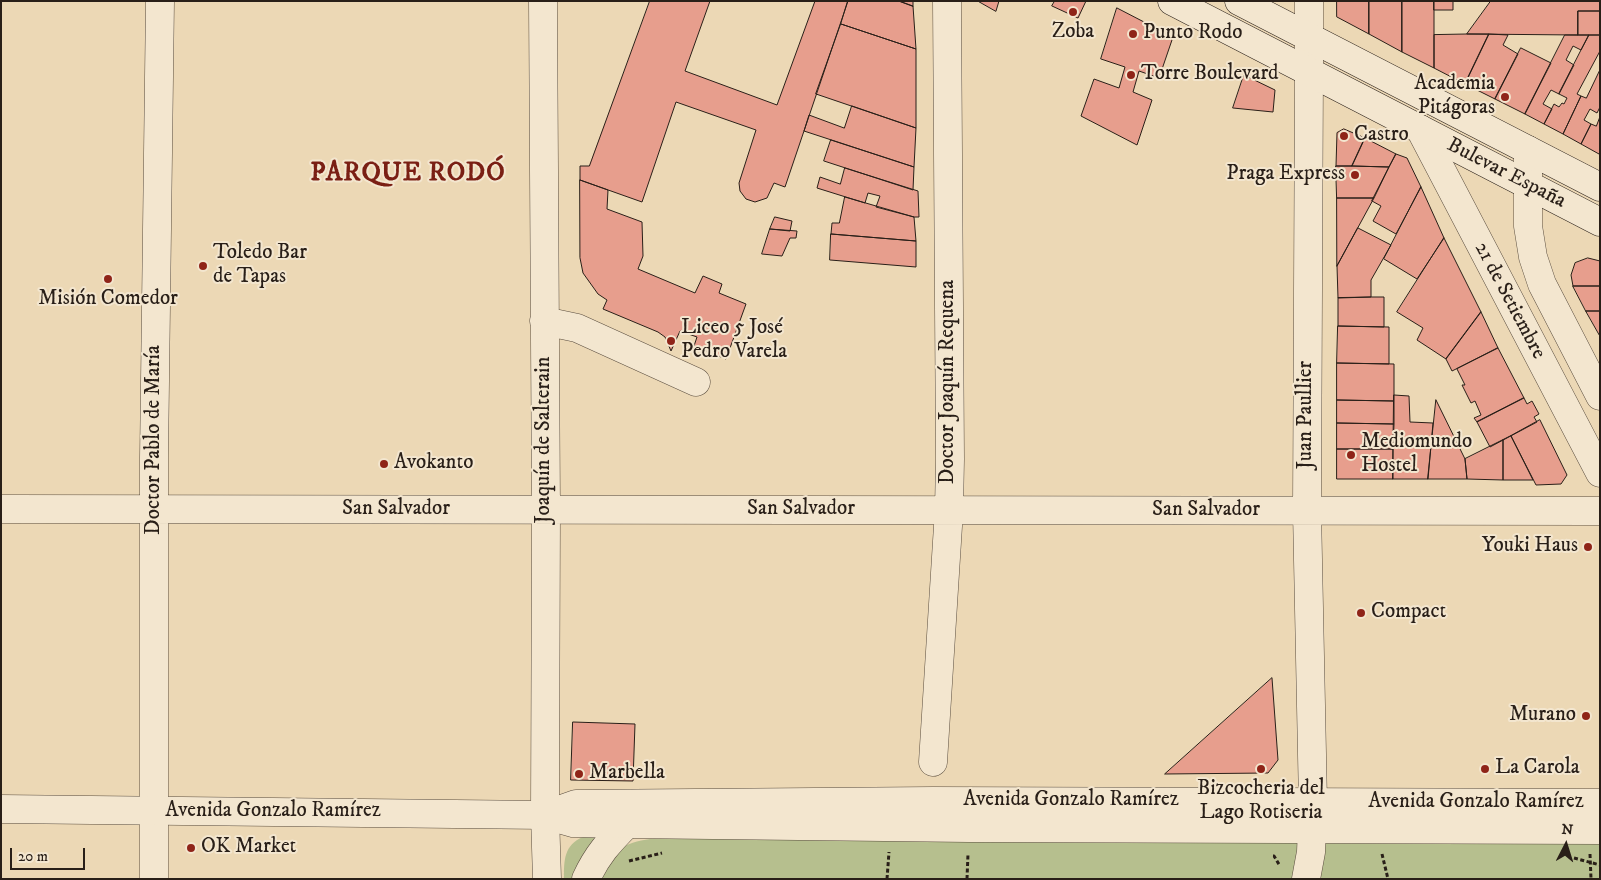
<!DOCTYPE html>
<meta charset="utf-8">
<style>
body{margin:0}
#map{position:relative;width:1601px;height:880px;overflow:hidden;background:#ecd8b5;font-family:"IM FELL DW Pica",serif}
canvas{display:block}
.frame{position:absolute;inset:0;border:2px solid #291f18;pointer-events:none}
.north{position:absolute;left:1541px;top:820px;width:50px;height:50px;-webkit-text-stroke:4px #f3e6cf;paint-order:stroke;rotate:5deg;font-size:14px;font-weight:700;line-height:20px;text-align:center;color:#291f18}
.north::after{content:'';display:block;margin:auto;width:18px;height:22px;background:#291f18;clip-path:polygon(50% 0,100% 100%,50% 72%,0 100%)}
.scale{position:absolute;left:10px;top:848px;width:75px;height:22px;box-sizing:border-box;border:2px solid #291f18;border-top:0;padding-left:6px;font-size:15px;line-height:18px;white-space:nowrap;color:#291f18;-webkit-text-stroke:4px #f3e6cf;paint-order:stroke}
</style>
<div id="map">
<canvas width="1601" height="880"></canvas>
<div class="frame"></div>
<div class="north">N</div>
<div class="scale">20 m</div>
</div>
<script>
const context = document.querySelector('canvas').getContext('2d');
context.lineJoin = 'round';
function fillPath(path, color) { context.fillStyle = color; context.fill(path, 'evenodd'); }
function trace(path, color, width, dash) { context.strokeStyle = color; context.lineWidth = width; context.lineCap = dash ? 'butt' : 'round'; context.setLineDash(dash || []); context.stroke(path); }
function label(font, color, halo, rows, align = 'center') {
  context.font = font + ' "IM FELL DW Pica",serif'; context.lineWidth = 4; context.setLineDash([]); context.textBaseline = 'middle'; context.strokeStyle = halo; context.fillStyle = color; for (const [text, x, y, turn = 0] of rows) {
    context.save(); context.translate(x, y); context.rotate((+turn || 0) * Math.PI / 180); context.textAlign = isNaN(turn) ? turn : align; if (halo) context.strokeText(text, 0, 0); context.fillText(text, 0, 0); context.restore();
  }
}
const green = new Path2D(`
 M583,837H597L576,879H564C564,860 564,845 583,837Z
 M680,837L1600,840V879H594C600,871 607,860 614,853C632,838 658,838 680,837Z`);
const building = new Path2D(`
 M650,1H710L685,71L777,105L815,1H848L785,187L774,183L767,198L755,202L746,199L740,191L739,183L756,130L676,102L642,202L580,180V166H589Z
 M848,1H899L913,6L916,49L841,24Z
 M899,1H913V6Z
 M978,1H999L996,11Z
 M1055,1H1086L1078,18L1052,6Z
 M1337,1H1369V34L1337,17Z
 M1369,1H1402V52L1369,34Z
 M1402,1H1434V68L1402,52Z
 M1434,1H1453V10H1434Z
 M1491,1H1600V11H1578V35L1467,34Z
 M1117,8L1173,37L1159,78L1139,71L1133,92L1152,100L1137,145L1081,116L1094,79L1119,88L1125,67L1101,59Z
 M1578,11H1600V35H1578Z
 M841,24L916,49V128L816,94Z
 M1467,34H1489L1465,84L1434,68V35Z
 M1489,34L1508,35L1503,45L1518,54L1495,99L1465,84Z
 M1565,35H1589L1581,50L1573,46L1566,60L1574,65L1559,94L1551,90L1543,104L1552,109L1544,124L1525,114Z
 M1589,35H1600V51L1577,94L1581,96L1563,134L1544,124L1554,104L1559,107L1562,103L1564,104L1567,98L1559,94Z
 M1521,48L1551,63L1525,114L1495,99Z
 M1600,70V107L1597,113L1590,109L1584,120L1591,124L1581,144L1563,134L1581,96L1586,98Z
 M1244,75L1275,90L1273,112L1233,108Z
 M852,106L916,128L914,167L804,131L809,115L844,128Z
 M1600,117V152L1599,154L1581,144L1591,124L1596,126Z
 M1344,129L1365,138L1352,166H1336L1337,133Z
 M1365,138L1396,154L1389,167L1352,166Z
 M831,140L914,167L913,190L824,161Z
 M1396,154L1407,158L1421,187L1396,234L1373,221L1381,206L1372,201Z
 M1336,166H1352L1389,167L1374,198H1337Z
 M845,168L918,191L919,217H914L876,207L880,196L868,193L865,203L817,188L820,177L840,184Z
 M580,180L608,190L607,209L642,222L643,256L638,269L695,293L703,276L722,284L719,293L746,304L726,359L694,346L697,337L680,331L671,351L665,337L658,332L603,309L607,300L598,294L583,273L580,258Z
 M1421,187L1444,238L1417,279L1384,259Z
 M845,197L914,217L916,241L831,234L832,223H839Z
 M1337,198H1374L1337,266Z
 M775,217L792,221L790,231L770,229Z
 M1358,228L1391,245L1371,280V297L1338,298L1337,266Z
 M770,229L797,231L796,238H790L782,256L762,254Z
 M831,234L916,241V267L830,260Z
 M1444,238L1481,312L1446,359L1417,340L1423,328L1397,312Z
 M1588,258L1600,261V286H1573L1571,275L1575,263Z
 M1573,286H1600V311H1586Z
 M1371,297H1384V327L1338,326V298Z
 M1586,311H1600V336Z
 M1481,312L1498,348L1452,371L1446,359Z
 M1338,326L1389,327V364L1337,363Z
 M1498,348L1524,398L1477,422L1474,418L1481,415L1475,401L1471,403L1462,385H1465L1457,369Z
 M1337,363L1394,364V401L1337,400Z
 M1394,395L1409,396L1410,422L1433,423L1428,479H1393Z
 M1524,398L1527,404L1532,401L1539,414L1534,417L1537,422L1490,447L1477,422Z
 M1337,400L1394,401V424L1337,423Z
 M1436,400L1465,459L1467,479H1428Z
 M1540,420L1567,475L1561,484L1536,485L1511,436Z
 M1337,423L1394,424L1393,449H1337Z
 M1511,436L1533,480H1503V440Z
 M1503,440V480L1467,479L1465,459Z
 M1337,449H1393V479H1337Z
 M1272,678L1278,760L1268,773L1165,774Z
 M573,722L635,724L633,781L571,780Z`);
const path = new Path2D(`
 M1382,854L1388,879
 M1590,854L1591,879
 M1273,856H1274L1280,866
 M1574,858L1600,865
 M629,861L662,853
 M887,879L889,852
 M967,879L968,854`);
const minor = new Path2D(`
 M543,1L546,510L545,815L547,879
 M544,321L577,328L696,382
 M1,509L1600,511
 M933,762L949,510L950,459L947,1
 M154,879V457L160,1
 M586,879C597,855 609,842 627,824
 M1306,879L1311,852L1313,803L1307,511L1309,70`);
const tertiary = new Path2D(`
 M1309,1V70
 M1420,129L1600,473
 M1528,150V226L1533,257L1542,284L1600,396
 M1,809L545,815L573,823L627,824L969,828L1600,830
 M545,815L576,804L933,801L1600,803`);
const secondary = new Path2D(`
 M1172,1C1315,75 1457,148 1600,222
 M1239,1L1600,187`);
const markers = [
 [1073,12,5,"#8f2418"],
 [1133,34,5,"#8f2418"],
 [1131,75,5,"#8f2418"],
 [1505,97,5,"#8f2418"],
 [1344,136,5,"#8f2418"],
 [1355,175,5,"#8f2418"],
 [203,266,5,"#8f2418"],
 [108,279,5,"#8f2418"],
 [671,341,5,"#8f2418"],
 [1351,455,5,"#8f2418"],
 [384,464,5,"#8f2418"],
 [1588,547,5,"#8f2418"],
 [1361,613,5,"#8f2418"],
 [1586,716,5,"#8f2418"],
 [1261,769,5,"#8f2418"],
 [1485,769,5,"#8f2418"],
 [579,774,5,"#8f2418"],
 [191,848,5,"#8f2418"]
];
const poiNames = [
 ["Zoba",1073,33,"center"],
 ["Punto Rodo",1143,34],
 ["Torre Boulevard",1141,75],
 ["Academia",1495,85,"right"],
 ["Pitágoras",1495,109,"right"],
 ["Castro",1354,136],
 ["Praga Express",1345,175,"right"],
 ["Toledo Bar",213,254],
 ["de Tapas",213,278],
 ["Misión Comedor",108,300,"center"],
 ["Liceo 5 José",681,329],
 ["Pedro Varela",681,353],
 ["Mediomundo",1361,443],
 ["Hostel",1361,467],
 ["Avokanto",394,464],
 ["Youki Haus",1578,547,"right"],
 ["Compact",1371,613],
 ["Murano",1576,716,"right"],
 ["La Carola",1495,769],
 ["Marbella",589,774],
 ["Bizcocheria del",1261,790,"center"],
 ["Lago Rotiseria",1261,814,"center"],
 ["OK Market",201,848]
];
const streetNames = [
 ["Bulevar España",1506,174,27],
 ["21 de Setiembre",1509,301,62],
 ["Doctor Joaquín Requena",949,382,-90],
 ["Juan Paullier",1307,415,-90],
 ["Doctor Pablo de María",155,440,-90],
 ["Joaquín de Salterain",545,440,-90],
 ["San Salvador",396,510],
 ["San Salvador",801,510],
 ["San Salvador",1206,511],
 ["Avenida Gonzalo Ramírez",1071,801],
 ["Avenida Gonzalo Ramírez",1476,803],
 ["Avenida Gonzalo Ramírez",273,812]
];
const districtNames = [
 ["PARQUE RODÓ",408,175]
];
fillPath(green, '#b6bf8e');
fillPath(building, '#e79e8d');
trace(building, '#291f18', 1);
trace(minor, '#5a4d3f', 29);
trace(tertiary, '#5a4d3f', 29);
trace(secondary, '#291f18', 29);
trace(path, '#291f18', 3, [4, 2.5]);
trace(minor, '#f3e6cf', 28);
trace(tertiary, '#f3e6cf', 28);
trace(secondary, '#f3e6cf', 28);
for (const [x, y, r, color] of markers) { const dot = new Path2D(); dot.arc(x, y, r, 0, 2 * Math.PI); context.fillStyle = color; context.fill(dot); trace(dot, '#f3e6cf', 2); }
label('21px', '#291f18', '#f3e6cf', poiNames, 'left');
label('21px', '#291f18', '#f3e6cf', streetNames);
context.letterSpacing = '1px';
label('bold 26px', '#7a1f14', '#f3e6cf', districtNames);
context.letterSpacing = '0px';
</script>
